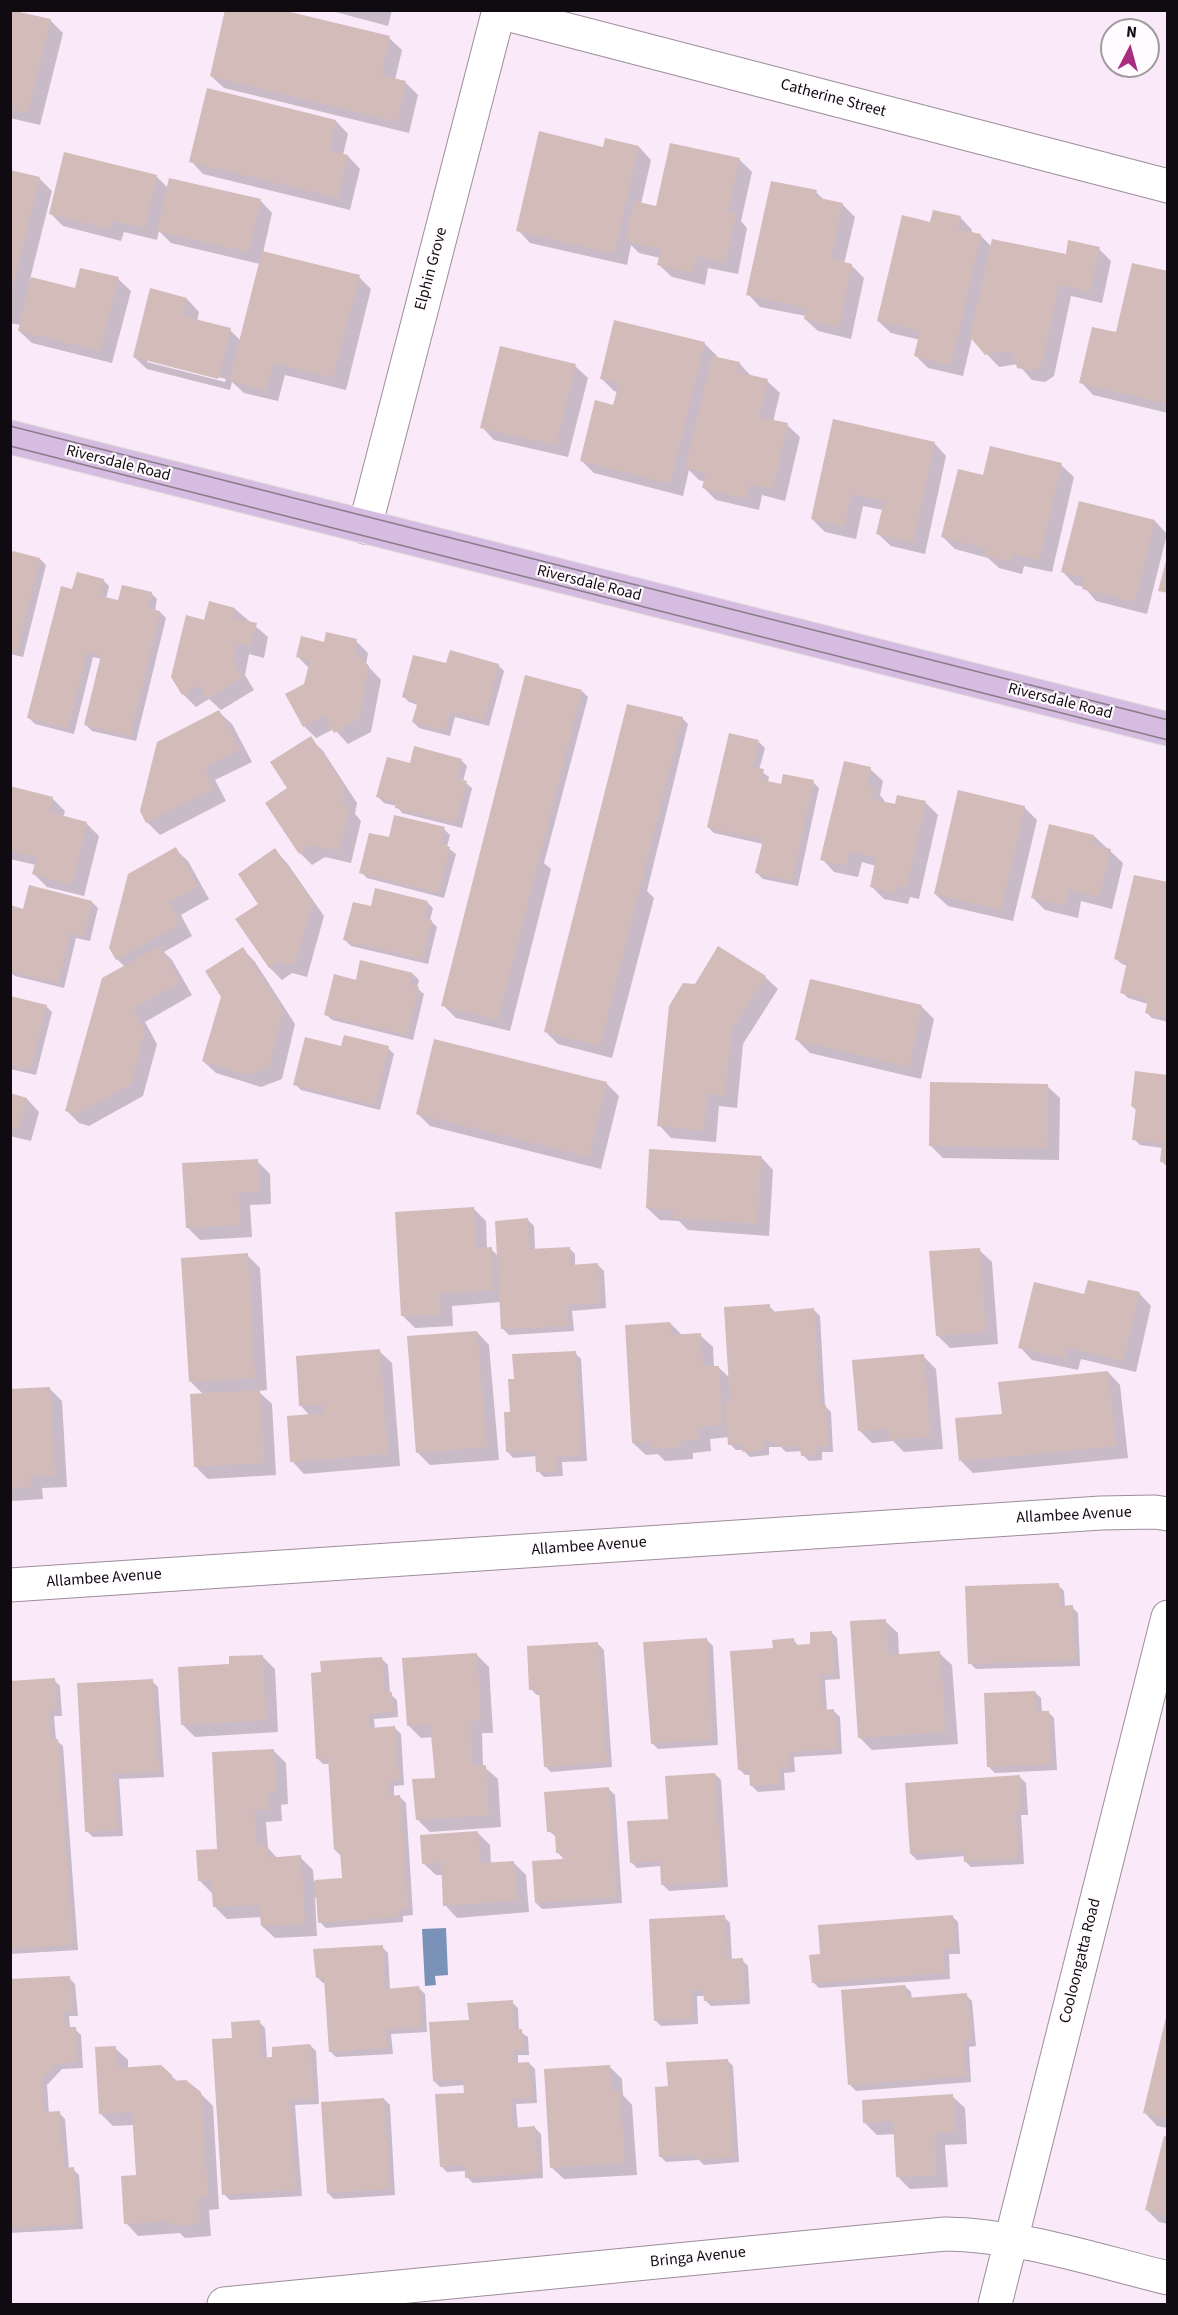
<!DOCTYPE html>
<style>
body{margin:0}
#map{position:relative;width:1178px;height:2315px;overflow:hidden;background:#fae9f9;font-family:"Source Sans 3",sans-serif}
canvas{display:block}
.frame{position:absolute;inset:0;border:12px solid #100b10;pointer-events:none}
.north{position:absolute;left:1100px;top:18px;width:60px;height:60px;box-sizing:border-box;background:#fffbfe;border:2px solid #9f9b9f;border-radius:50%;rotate:6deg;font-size:16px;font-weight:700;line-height:24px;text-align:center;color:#100b10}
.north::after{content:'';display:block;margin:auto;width:21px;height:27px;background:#a82c7f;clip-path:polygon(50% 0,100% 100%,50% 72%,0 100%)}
</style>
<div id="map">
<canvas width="1178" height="2315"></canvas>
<div class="frame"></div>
<div class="north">N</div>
</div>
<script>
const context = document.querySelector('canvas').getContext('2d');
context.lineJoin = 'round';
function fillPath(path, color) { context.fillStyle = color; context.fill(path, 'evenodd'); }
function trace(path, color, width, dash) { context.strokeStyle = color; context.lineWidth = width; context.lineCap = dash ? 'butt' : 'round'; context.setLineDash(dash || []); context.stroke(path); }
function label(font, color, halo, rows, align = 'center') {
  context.font = font + ' "Source Sans 3",sans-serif'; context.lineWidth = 4.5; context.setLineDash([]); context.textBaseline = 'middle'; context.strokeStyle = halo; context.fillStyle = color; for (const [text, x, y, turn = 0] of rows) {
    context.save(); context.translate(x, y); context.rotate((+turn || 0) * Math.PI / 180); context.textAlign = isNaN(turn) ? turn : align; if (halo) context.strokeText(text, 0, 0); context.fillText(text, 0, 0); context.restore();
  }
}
const water = new Path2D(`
 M446,1928L448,1975L435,1976L436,1985L425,1986L422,1929Z`);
const shadow = new Path2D(`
 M10,10L50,20L63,33L40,125L10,118Z
 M328,10H392L388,26Z
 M389,38L402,50L395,80L406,83L418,95L409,133L224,88L211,76Z
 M336,121L348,134L343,155L348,156L360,169L350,210L203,174L191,161Z
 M639,147L651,160L641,204L657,208L739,159L752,172L741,221L747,228L738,274L708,268L705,285L672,277L659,265L660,258L639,253L631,245L627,265L530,243L518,230L605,148Z
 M10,171L40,179L52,191L30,279L76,290L118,279L131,291L112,363L32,343L19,331L21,325L10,323Z
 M156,176L168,188L260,200L272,213L263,253L359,277L371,289L346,390L285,375L278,401L244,393L232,382L230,390L147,369L134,357L187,299L199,312L197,321L230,330L241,341L260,264L171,243L159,231L157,240L124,232L121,241L63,226L51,214ZM147,359L226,379L225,382L147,362Z
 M816,192L825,201L842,204L855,217L844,264L851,265L864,278L851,339L818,331L805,319L806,316L760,307L748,294Z
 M960,217L972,230L971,234L981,236L992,247L1067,256L1099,249L1111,261L1102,303L1071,296L1054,376L1045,382L1032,380L1018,364L999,367L972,338L963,376L928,368L916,356L920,340L891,333L878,321L931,224Z
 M1168,273V413L1093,395L1081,382Z
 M705,344L717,356V358L739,363L751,376L767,381L780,393L773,422L787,425L800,437L785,501L762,495L759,510L716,500L704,488L705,482L699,480L689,470L683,496L594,473L582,461L614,407L618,392L614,391L602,379Z
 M575,366L588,378L568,457L494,440L482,427Z
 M834,421L934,443L946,456L925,554L891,546L878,534L883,510L863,506L856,539L825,532L812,519Z
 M1061,465L1074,477L1052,572L1024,566L1022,574L999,568L988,558L955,549L943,537L985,477Z
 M1155,521L1167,534L1147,614L1096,601L1084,587L1075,585L1063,572Z
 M40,559L46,565L23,657L10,654V565Z
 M103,580L109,586L106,599L119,602L151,593L157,599L155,611L160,612L166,618L136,741L92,731L86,725L102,659L93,657L74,734L35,724L29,718L73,591Z
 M235,609L268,637L264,658L249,654L245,675L254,690L221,710L209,699L196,707L183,694L172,677L205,622Z
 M356,641L368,653L366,664L381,680L371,732L348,744L334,729L316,738L304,726L310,669L297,656L325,644Z
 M447,665H498L504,671L489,726L455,717L450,736L419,728L413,722L418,705L409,702L403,696Z
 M582,691L588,697L544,863L551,869L510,1031L456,1018L443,1005Z
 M219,712L232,724L252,762L215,780L226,801L160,835L147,822Z
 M682,718L688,724L647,891L654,898L612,1058L558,1044L546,1032Z
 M310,738L323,751L357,803L355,814L361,821L351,863L325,857L312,865L300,853L289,789Z
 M759,742L765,748L759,770L769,777L768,782L782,785L813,782L819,788L798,886L763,879L757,873L763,844L714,833L708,827Z
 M461,760L467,766L463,781L472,788L462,828L402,813L397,806L384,803L378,797L411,764Z
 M870,769L883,781L880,795L886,803L896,805L925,802L938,815L919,899L910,897L908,904L884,899L871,886L876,866L862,862L858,877L834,872L822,859Z
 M10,788L52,798L65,811L63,818L87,824L99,836L84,896L47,887L34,874L36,865L10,859Z
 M1024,807L1037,820L1013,921L948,906L935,894Z
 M444,829L450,835L447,847L456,854L444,898L367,878L361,872L390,839Z
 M1094,836L1123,863L1112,909L1081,901L1078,918L1045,910L1033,898Z
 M175,849L188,861L209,899L181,915L192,936L164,952L172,960L192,995L145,1022L157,1044L143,1096L89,1126L79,1123L67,1111L125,967L117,959Z
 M275,850L287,863L324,916L307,977L292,973L282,980L270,968L238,920L260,904Z
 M1168,884V1022L1152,1018L1146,1012L1148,1004L1128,998L1122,992L1128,966L1122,964L1116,959Z
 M92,902L98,908L90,941L76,938L64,988L15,976L10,972L24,911Z
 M427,902L433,908L430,920L437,927L428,964L351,946L345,940Z
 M243,949L255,962L295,1024L282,1079L261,1087L216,1073L203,1061Z
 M413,974L419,980L417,988L424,994L413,1040L332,1020L326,1014L357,981Z
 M765,977L778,989L743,1044L737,1108L719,1106L716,1142L671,1138L659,1125L696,986Z
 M811,981L922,1007L934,1019L921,1079L810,1053L797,1040Z
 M10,997L46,1006L52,1012L36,1075L10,1069Z
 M342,1048H388L394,1054L380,1110L301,1090L295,1084Z
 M1168,1076V1167L1161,1161L1163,1148L1140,1145L1134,1139L1137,1111L1132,1106Z
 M606,1083L619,1096L601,1169L430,1126L418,1114Z
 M1047,1086L1060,1098L1059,1160L943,1158L930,1145Z
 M10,1095L27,1099L39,1112L31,1141L10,1136Z
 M761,1157L773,1170L769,1236L688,1230L679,1221L660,1220L647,1208Z
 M257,1161L270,1174L271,1204L250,1205L252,1237L200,1240L187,1227Z
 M473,1208L486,1221L487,1249H491L498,1256L528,1220L534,1226L535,1250L569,1248L575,1254V1266L598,1265L604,1271L606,1308L572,1311L574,1331L509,1335L503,1329L501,1302L452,1306L453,1326L415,1328L402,1315Z
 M979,1250L992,1262L998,1344L950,1348L937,1335Z
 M247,1255L260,1268L267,1390L258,1391L272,1404L276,1475L208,1479L196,1467L204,1395L191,1382Z
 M1139,1293L1151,1306L1136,1372L1081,1359L1078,1370L1032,1360L1020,1347L1085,1295Z
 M769,1306L776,1313L814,1310L820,1316L825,1406L831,1412L833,1452H822V1460L809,1461L803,1455L802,1451L786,1452L781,1447H769V1455L750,1457L743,1450H736L730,1444L729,1437L710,1439L711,1451L693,1453V1459L665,1461L658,1454L646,1455L633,1443L670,1323L682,1335H700L713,1347L714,1367H718L730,1378Z
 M477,1332L489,1345L499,1460L430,1465L418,1453Z
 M379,1351L392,1363L400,1466L304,1474L292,1461L310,1416L301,1406Z
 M575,1353L581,1359L587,1461L562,1462L563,1476L544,1477L538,1471L537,1456L513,1458L507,1451L516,1381Z
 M923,1356L936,1369L943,1449L904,1452L893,1441L872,1443L860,1431Z
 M1108,1372L1120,1385L1128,1458L973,1473L961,1461L1003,1415Z
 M49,1388L62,1401L67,1487L42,1488L43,1499L13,1501L10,1499V1391Z
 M1058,1585L1064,1591L1065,1607H1072L1078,1613L1080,1666L976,1669L970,1663Z
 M885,1621L898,1633L899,1655L939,1653L952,1665L958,1744L872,1750L859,1737Z
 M831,1632L837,1638L840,1679L825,1680L827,1711H834L840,1717L842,1754L794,1757L795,1772L784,1773L785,1790L758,1792L752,1786L751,1775H745L739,1769L774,1649L793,1640L799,1646H812Z
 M707,1640L713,1646L718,1745L658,1749L652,1743Z
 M598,1644L604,1650L612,1767L551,1772L545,1766L541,1695H537L531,1689Z
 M476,1654L489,1667L493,1733H482L483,1766L498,1779L501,1827L430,1832L417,1819L437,1779L433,1737L421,1738L408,1725Z
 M262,1656L275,1669L278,1732L195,1737L183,1725L231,1665Z
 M382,1659L388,1665L390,1694L397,1700L398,1717L374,1719L375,1730L395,1728L401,1734L404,1785L394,1786V1797H400L406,1803L413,1915L403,1916V1922L326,1928L320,1922L318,1898H315L317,1936L275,1938L262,1926V1917L227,1919L215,1907L212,1893L200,1881L219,1850L273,1750L286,1763L288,1804L281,1805L282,1821L266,1822L268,1848L278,1859L300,1857L313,1870L314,1881L344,1879L341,1856L335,1850L330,1764H323L317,1758Z
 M54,1680L60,1686L62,1716H54L56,1740L63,1746L78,1950L10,1954V1914H14Z
 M152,1681L158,1687L164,1777L119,1779L123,1836L93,1837L87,1831Z
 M1035,1692L1041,1698L1042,1713L1048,1712L1054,1718L1057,1770L995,1773L989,1767Z
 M715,1774L721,1780L728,1887L669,1891L663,1885L661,1866L637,1868L631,1862Z
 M1020,1777L1026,1783L1028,1815H1021L1024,1864L971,1867L965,1861V1856L917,1860L911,1854Z
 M609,1789L615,1795L622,1903L542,1909L536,1903L565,1860L557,1852L556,1837L549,1831Z
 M477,1832L490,1845L491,1864L513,1862L526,1875L529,1912L457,1918L445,1905L443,1875H436L423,1863Z
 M952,1916L958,1922L960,1954H949L950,1979L819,1988L813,1982L822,1955Z
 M724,1917L730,1923L732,1961L742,1960L748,1966L750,2004L711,2006L705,2000V1996H697L698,2024L661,2026L655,2020Z
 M382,1947L388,1953L390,1990L419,1988L425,1994L427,2032L391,2034L393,2054L336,2057L330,2051L326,1983H323L317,1977Z
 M69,1978L75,1984L78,2016H69L70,2029H75L81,2035L83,2068L62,2069L47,2085L49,2114L59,2113L65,2119L69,2169H73L79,2175L83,2229L10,2233V2151Z
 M905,1986L911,1992L912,1999L966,1995L972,2001L976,2046L969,2047L971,2082L856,2091L850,2085Z
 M512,2002L518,2008L519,2031L528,2037L529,2055H518V2064L529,2063L535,2069L537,2103L516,2104L518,2129L535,2128L541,2134L543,2178L473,2183L467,2177L466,2171L447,2172L441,2166L465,2094V2085L440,2087L434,2081L470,2021Z
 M1168,2016V2128L1157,2126L1145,2113Z
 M259,2022L265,2028L267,2059L310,2045L316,2051L319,2104L295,2105L302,2196L230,2200L224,2194L234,2039Z
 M115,2048L128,2060V2069L161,2066L178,2082L200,2093L213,2106L219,2209L209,2210L211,2236L185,2238L180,2233L138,2236L126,2223L137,2177L134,2125L113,2126L101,2114Z
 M727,2060L733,2066L739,2162L704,2165L699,2160L666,2162L660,2156Z
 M609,2066L622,2079L623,2095L632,2105L637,2175L564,2179L551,2167Z
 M952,2096L965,2108L967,2144L945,2145L948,2187L910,2189L898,2177L895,2134L877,2135L865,2123Z
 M384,2099L390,2105L395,2195L334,2199L328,2193Z
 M1168,2138V2224L1159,2222L1147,2210Z`);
const building = new Path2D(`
 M10,10L51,19L28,113L10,109Z
 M225,10H282L390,36L381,75L406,81L397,122L210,76Z
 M207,88L336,120L329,150L348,155L338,198L189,162Z
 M539,131L603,147L605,138L639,146L614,254L516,231Z
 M670,143L740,158L728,212L736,214L725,263L696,256L693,273L657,265L661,249L625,241L634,201L656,206Z
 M64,152L157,175L145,228L111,221L109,229L49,214Z
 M10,170L40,177L11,294H10Z
 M169,178L261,199L248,252L157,231Z
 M771,181L817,190L815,197L843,203L831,259L852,264L839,327L804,319L806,308L746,295Z
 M933,210L961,216L957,229L981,234L951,365L914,356L920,331L877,321L902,215L930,222Z
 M992,239L1066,254L1068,240L1100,247L1090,292L1059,284L1042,364L1032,371L1017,368L1013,354L1000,351L985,355L970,337Z
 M262,251L360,275L333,378L273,363L266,390L229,381Z
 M1132,263L1168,271V404L1079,383L1092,327L1116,332Z
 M80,268L119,277L100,351L18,331L31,277L75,288Z
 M150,288L187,298L183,316L231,328L218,379L133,357Z
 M614,320L705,342L670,484L580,461L595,400L613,405L619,383L600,379Z
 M500,346L576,364L556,445L480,428Z
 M712,356L740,362L737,372L768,379L759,417L788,423L773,489L749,484L746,499L702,488L706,473L685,468Z
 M833,419L935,442L913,543L876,534L884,501L851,494L844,527L811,519Z
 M990,446L1062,463L1039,560L1012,554L1010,562L985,556L987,549L941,537L958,469L983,475Z
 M1079,501L1155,520L1135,602L1082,589L1084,578L1061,572Z
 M13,551L40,558L17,652L10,650V559Z
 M1167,557H1168V593L1158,591Z
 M77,572L104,579L100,596L118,600L122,585L152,592L148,608L160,611L130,736L84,725L101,655L87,652L68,729L27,718L61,586L72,589Z
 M209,601L235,608L233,618L257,623L251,646L237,643L233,661L243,677L207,699L199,685L182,695L171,677L186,615L204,620Z
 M326,632L357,639L354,650L369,666L359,719L334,733L325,715L303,727L285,694L304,684L310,660L296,657L301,636L324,642Z
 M450,650L499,664L484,721L450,712L445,731L412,722L418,701L402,697L413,655L446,663Z
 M525,675L582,690L498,1020L441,1006Z
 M627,704L683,717L600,1046L544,1032Z
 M219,710L240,749L204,768L214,788L146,823L140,811L157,742Z
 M729,733L759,740L753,767L764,769L762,780L781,784L783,774L814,780L792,881L755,873L763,840L707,827Z
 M311,736L345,789L342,805L350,807L339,851L312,845L299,854L265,803L287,788L270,762Z
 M414,746L462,759L457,778L467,781L456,823L395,808L396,802L376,797L387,757L410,763Z
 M844,761L871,767L867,785L875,787L872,799L895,804L897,795L926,801L907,887L898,886L896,893L870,887L876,858L850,851L846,866L820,860Z
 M10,786L53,797L49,812L87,822L72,885L32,874L37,857L10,851Z
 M958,790L1025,806L1001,910L934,894Z
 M394,815L445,827L441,844L450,847L439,893L359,873L369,833L389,837Z
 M1049,824L1094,835L1092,844L1111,849L1099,897L1069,890L1065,906L1031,898Z
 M176,847L198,887L169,902L181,923L116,960L109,948L128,874Z
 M275,848L313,903L294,966L279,961L269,968L235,919L258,904L238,874Z
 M1134,875L1168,882V1018L1145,1013L1148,1000L1120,993L1127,962L1114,959Z
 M29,885L92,901L84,936L70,933L58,983L10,972V905L23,909Z
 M375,888L428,901L424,918L432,920L422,959L343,940L353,902L371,906Z
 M160,946L180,982L133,1009L145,1031L131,1084L76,1114L65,1111L102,978Z
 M718,946L766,976L731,1031L725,1096L707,1094L704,1131L657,1126L669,1006L683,983L695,984Z
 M243,947L283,1010L269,1067L248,1075L202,1061L221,997L205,971Z
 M360,960L413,973L410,985L419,987L407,1035L324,1015L334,974L356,980Z
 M810,979L922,1005L909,1067L795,1040Z
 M10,996L47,1005L30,1070L10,1065Z
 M344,1035L389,1046L375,1105L293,1085L305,1037L341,1046Z
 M434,1039L607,1082L589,1157L416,1114Z
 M1135,1071L1168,1075V1163L1160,1162L1162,1143L1132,1140L1136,1107L1131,1106Z
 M930,1082L1048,1084L1047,1148L929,1146Z
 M10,1093L27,1098L19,1130L10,1128Z
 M649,1149L762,1156L757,1224L674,1218V1210L646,1208Z
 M258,1159L259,1192L238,1193L240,1225L186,1228L182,1163Z
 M474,1207L476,1248L492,1247L494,1290L440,1294L441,1314L401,1316L395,1212Z
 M528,1218L530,1249L570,1247V1265L598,1263L601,1303L567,1305L569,1326L501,1329L495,1221Z
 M980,1248L986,1332L936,1336L929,1251Z
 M248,1253L255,1378L189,1382L181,1258Z
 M1088,1280L1140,1292L1123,1361L1068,1348L1066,1359L1018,1348L1034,1282L1084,1294Z
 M770,1304V1312L814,1308L820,1405H826L828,1446L816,1447L817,1455L801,1456L800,1446L779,1447L778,1442H763V1450L742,1452V1444L728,1445L725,1403H730L724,1307Z
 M670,1322L671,1335L701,1333L703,1366H719L723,1425L698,1427L699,1439L681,1441V1447L651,1449L650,1442L632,1443L625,1325Z
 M477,1331L487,1447L416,1453L407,1336Z
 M380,1349L388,1454L290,1462L287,1416L324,1413L323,1405L299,1406L296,1356Z
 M576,1351L582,1455L557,1457L558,1471L536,1472L535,1451L506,1452L504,1412H510L508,1379H514L512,1354Z
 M924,1354L931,1437L890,1440L889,1429L858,1431L852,1360Z
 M1108,1371L1116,1446L959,1461L955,1418L1002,1414L998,1382Z
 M50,1387L55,1475L30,1476L31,1487L10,1489V1389Z
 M260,1390L264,1463L194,1467L190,1394Z
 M1059,1583L1060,1606L1073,1605L1075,1660L968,1664L965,1586Z
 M886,1619L888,1655L940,1651L946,1732L858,1738L850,1621Z
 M832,1631L835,1674L820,1675L823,1710L834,1709L837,1749L789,1752V1766L779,1767L780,1784L750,1786L749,1769L738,1770L730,1651L773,1648L772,1640L794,1638L795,1645L810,1644V1632Z
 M707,1638L712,1739L651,1744L643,1642Z
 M598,1642L607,1762L544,1767L539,1690H529L527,1646Z
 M477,1653L481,1721H470L472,1766L486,1765L489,1815L416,1820L412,1779L435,1778L430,1724L407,1726L402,1658Z
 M263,1655L266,1720L181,1725L178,1667L229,1664V1656Z
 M382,1657L385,1693L392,1692L393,1712L369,1714L370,1728L395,1726L399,1779L389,1780V1796L400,1795L408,1909L398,1910V1917L318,1923L315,1880L342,1878L340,1850H334L328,1758L316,1759L311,1673L321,1672L320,1661Z
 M55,1678L57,1710L49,1711L51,1739H58L73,1945L10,1949V1912H12L10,1880V1681Z
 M153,1679L159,1771L114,1774L118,1830L85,1832L77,1683Z
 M1035,1691L1036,1711H1049L1051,1764L987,1767L984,1693Z
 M274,1749L276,1792L269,1793L270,1809L254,1810L257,1846L267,1845V1858L301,1855L305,1924L261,1926L259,1905L213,1907L211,1880L198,1881L196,1850L217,1849L212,1752Z
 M715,1773L722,1881L661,1885L660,1861L630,1863L627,1821L668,1819L665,1776Z
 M1020,1775L1022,1810H1016L1018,1858L964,1862L963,1851L910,1854L905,1783Z
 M609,1787L617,1897L535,1903L532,1861L563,1859L562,1852L556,1853L555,1832H547L544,1792Z
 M478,1831L480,1863L514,1861L517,1900L443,1906L441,1862L422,1864L420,1835Z
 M725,1915L727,1959L743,1958L745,1999L704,2001L703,1990L692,1991L693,2018L654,2021L649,1919Z
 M953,1915L955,1948L943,1949L945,1973L812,1983L809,1955L820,1954L818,1925Z
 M383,1945L385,1989L419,1986L422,2026L386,2029L387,2048L329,2052L324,1978H316L313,1949Z
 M70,1976L72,2010L64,2011L65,2027H76L78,2062L56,2064L41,2079L44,2112L60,2111L64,2168L74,2167L78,2224L10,2228V1979Z
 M905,1985L907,1998L967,1993L971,2041H963L966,2076L848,2085L841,1990Z
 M513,2000L514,2029H522L524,2050H513V2063L529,2062L532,2098L511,2099L513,2128L535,2126L538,2173L465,2178V2165L440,2167L435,2094L464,2093L463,2079L433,2081L429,2022L469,2020L467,2003Z
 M1167,2013H1168V2119L1143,2113Z
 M260,2020L262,2058L272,2057V2047L310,2044L314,2098L290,2100L296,2190L222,2195L212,2039L232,2038L231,2022Z
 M116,2046L117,2068L161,2065L172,2075V2081L186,2080L201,2092L208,2197L198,2198L199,2224L171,2226L170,2221L124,2224L121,2176L136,2175L132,2112L99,2114L95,2047Z
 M728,2059L734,2157L697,2160L696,2154L659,2157L655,2087L668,2086L666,2062Z
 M610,2065L611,2091L620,2090L625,2163L550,2168L544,2069Z
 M953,2094L955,2132L934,2133L937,2175L896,2177L893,2121L863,2123L862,2100Z
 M384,2098L390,2189L327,2193L321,2102Z
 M1164,2136L1168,2137V2216L1145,2210Z`);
const street = new Path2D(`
 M499,12L1168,186
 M365,527L499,10
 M10,1585L1101,1513L1155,1512L1168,1514
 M224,2304L945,2234C1021,2235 1094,2260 1168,2278
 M995,2304L1168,1617`);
const primary = new Path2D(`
 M10,437L1168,729`);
const tram = new Path2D(`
 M10,426L1168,720
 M10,446L1168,740`);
const streetNames = [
 ["Catherine Street",833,99,15],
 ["Elphin Grove",432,269,-75],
 ["Riversdale Road",118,464,14],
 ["Riversdale Road",589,584,14],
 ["Riversdale Road",1060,702,14],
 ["Allambee Avenue",1074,1516,-3],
 ["Allambee Avenue",589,1547,-4],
 ["Allambee Avenue",104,1579,-4],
 ["Cooloongatta Road",1081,1961,-76],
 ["Bringa Avenue",698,2258,-6]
];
fillPath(water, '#7a92b8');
fillPath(shadow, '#0003');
fillPath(building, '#d2bbb9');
trace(street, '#9d8d9b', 35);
trace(primary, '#d9d8d9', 35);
trace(street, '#fff', 33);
trace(primary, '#d7bce2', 33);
trace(tram, '#887d88', 1.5);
label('16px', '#100b10', '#fffbfe', streetNames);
</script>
